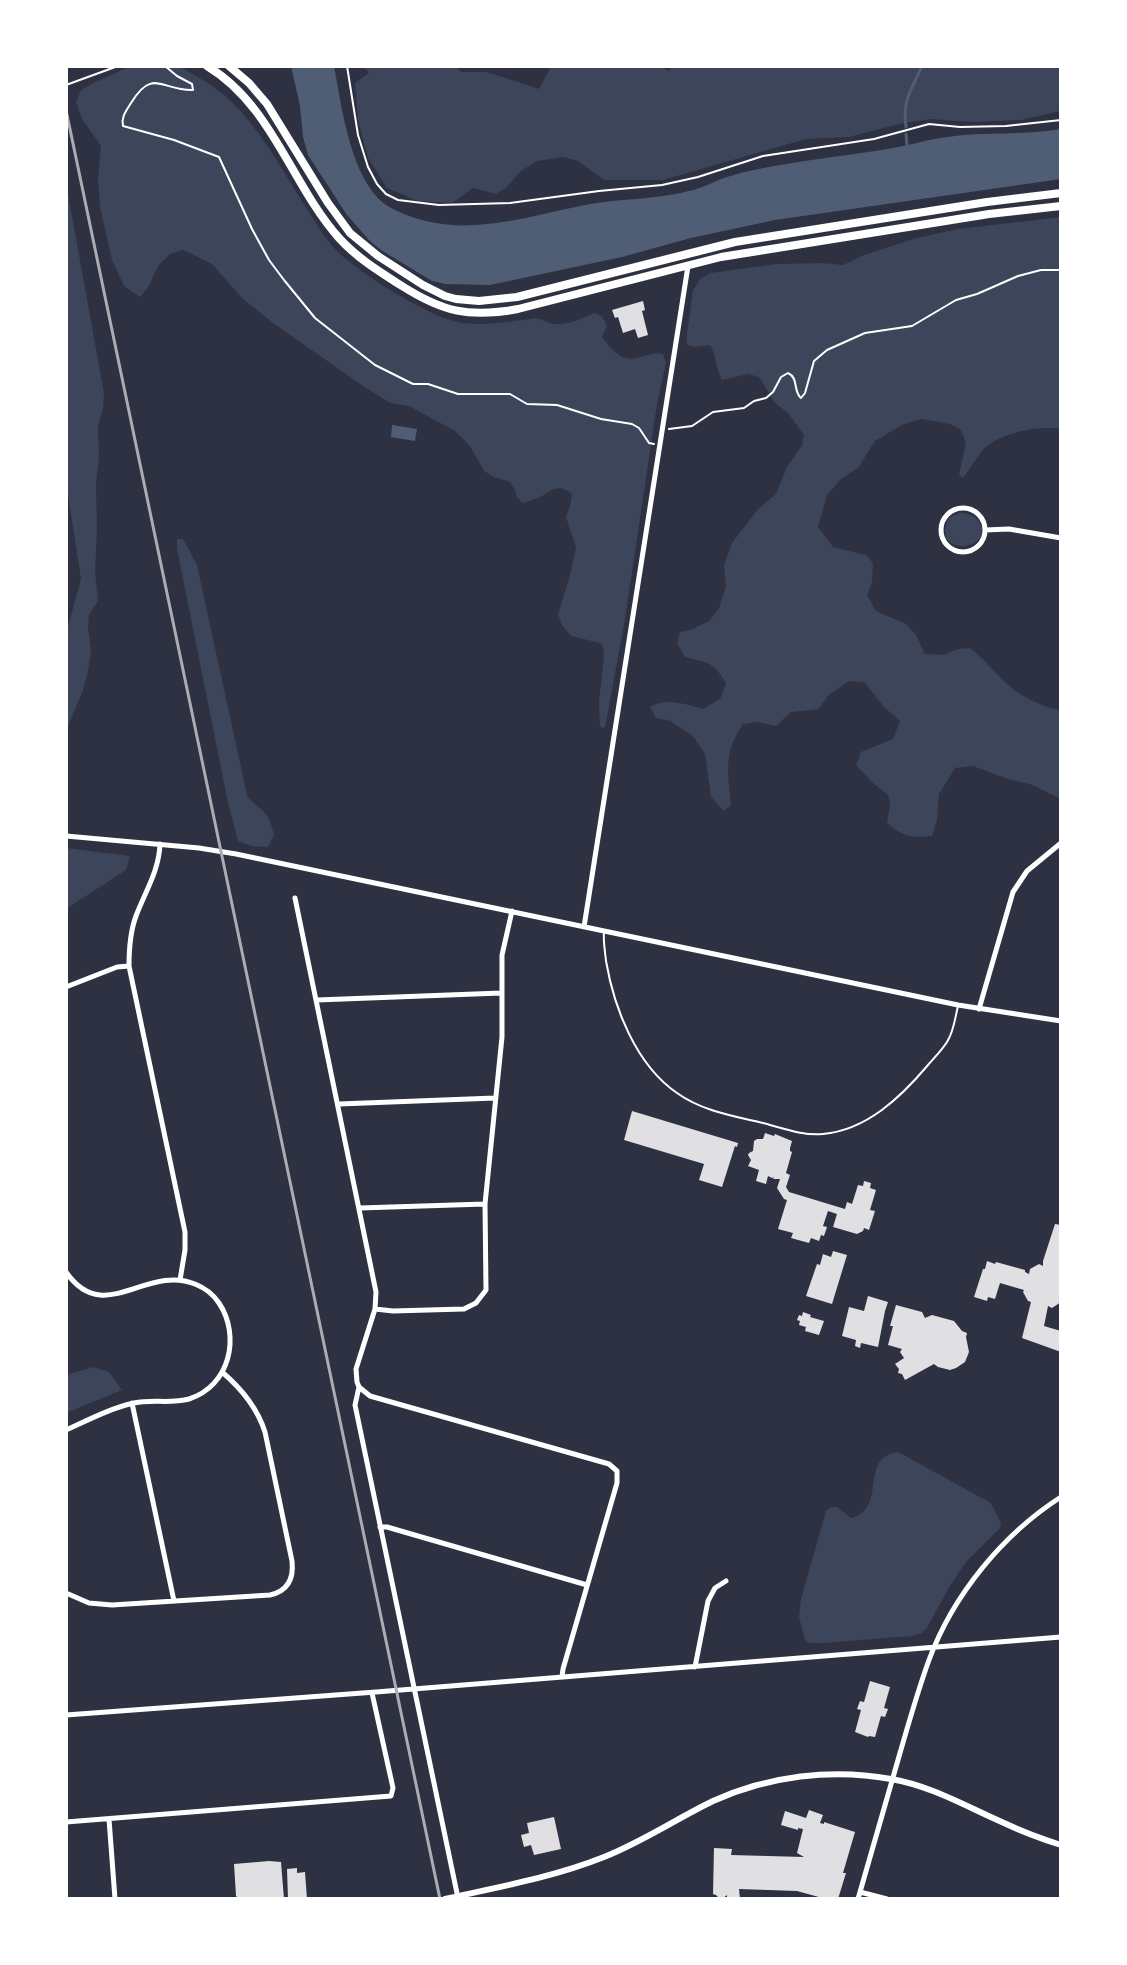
<!DOCTYPE html>
<style>
body{margin:0}
#map{position:relative;width:1127px;height:1965px;overflow:hidden;background:#2d3142;font-family:Rubik,sans-serif}
canvas{display:block}
.frame{position:absolute;inset:0;border:68px solid #fff;pointer-events:none}
</style>
<div id="map">
<canvas width="1127" height="1965"></canvas>
<div class="frame"></div>
</div>
<script>
const context = document.querySelector('canvas').getContext('2d');
context.lineJoin = 'round';
function fillPath(path, color) { context.fillStyle = color; context.fill(path, 'evenodd'); }
function trace(path, color, width, dash) { context.strokeStyle = color; context.lineWidth = width; context.lineCap = dash ? 'butt' : 'round'; context.setLineDash(dash || []); context.stroke(path); }
const green = new Path2D(`
 M131,66C145,66 161,63 174,66C182,67 190,73 196,76C248,103 275,159 305,206C315,221 324,238 337,251C358,272 429,317 458,322C482,327 506,321 531,319C544,317 544,323 554,324C565,326 584,318 594,313L602,316L607,326L602,337C615,353 622,364 644,356C652,354 656,352 663,354L666,363L657,404L625,619L605,728L600,727L599,702L604,655L603,646L600,643L571,636L562,625L558,615L570,575L576,547L566,517L570,506L572,494C557,484 555,489 542,496C536,499 529,501 523,503L517,497L514,488L510,482L494,477L484,471L470,446L455,431L409,406L390,403L360,384L273,323L242,298L212,264L183,250L170,254L158,266L149,286L140,297L124,286L112,260L100,207L98,179L101,146L82,119L76,102L81,90L95,82Z
 M364,66H455L461,72H487L539,89L551,66H658L669,71L672,66H1061V111L1021,120L971,122L931,119L899,124L849,137L806,139L663,180H604L578,161L563,157L537,161L521,171L506,188L496,194L473,188L452,203L418,201L387,188L368,158L358,120L355,83L369,73Z
 M66,183L104,393L103,408L98,427L99,455L96,485L97,529L95,572L98,601L89,615L88,628L91,650L88,671L83,690L66,731V634L81,579L66,482Z
 M1061,217V429C1038,425 998,433 982,451C975,460 970,469 963,478L959,475L966,443L961,430L950,424L921,419L902,425L875,441L858,468L841,479L827,495L818,527L833,547L866,555L873,563L872,583L867,595L876,611L906,624L916,635L925,654L943,655L957,649L970,648C986,660 997,676 1013,689C1026,699 1045,707 1061,711V799L1033,785L1008,779L973,766L955,768L939,794L937,820L932,836C912,838 903,837 887,823L890,804L888,795L873,783L856,765L861,752L893,739L900,721L884,707L864,682L849,681L829,695L818,709L791,712L776,726L758,722L743,724C723,754 728,771 731,805L724,811L711,797L705,754L693,736L670,721L656,718L650,707C665,697 686,704 703,709L720,699L726,683C712,660 709,664 685,657L677,643L680,632L693,629L709,621L719,608L726,587L724,565L732,543L758,509L776,494L787,467L802,445L804,435L788,413L775,403L759,377L748,374L722,380C715,368 717,356 710,345L694,347L687,345V333L693,290L700,279L710,273L777,264L821,263L843,265L864,255L913,239L958,229Z
 M959,513C968,513 977,516 981,525C992,551 929,557 949,518Z
 M177,539H183L197,565L247,795C251,802 256,805 262,810C269,817 272,826 274,835L268,847L251,846L238,841L228,803L177,549Z
 M66,848L130,856L126,870L66,909Z
 M93,1367L109,1372L122,1390L66,1413V1375Z
 M898,1452L991,1503L1001,1523L1000,1528L966,1562L948,1589L927,1628L922,1633L913,1636L822,1643H810L805,1640L799,1617L801,1599L826,1511L831,1507H837L851,1518C889,1508 857,1458 898,1452Z`);
const water = new Path2D(`
 M291,66H334C342,107 351,186 391,208C457,242 519,218 585,205C621,198 658,200 693,190C705,187 715,181 727,177C746,171 766,167 786,164C822,158 858,154 893,148C911,145 929,139 947,137C985,131 1023,136 1061,129V179L775,220L691,238L622,257L490,285L445,284L432,281L381,250L369,240L347,215L308,155L303,137L300,106Z
 M392,425L417,429L415,441L391,437Z`);
const stream = new Path2D(`
 M906,127C902,98 912,90 922,66
 M906,134L907,146`);
const building = new Path2D(`
 M643,301L645,310L642,311L648,335L638,338L635,329L623,333L618,317L615,318L612,310Z
 M632,1111L738,1143L737,1147L735,1146L722,1187L699,1180L704,1164L624,1140Z
 M765,1133L774,1136L775,1134L792,1141L790,1148V1151L792,1152L786,1173L790,1175L786,1187L789,1192L845,1209L847,1202L852,1204L858,1185L863,1186L864,1181L871,1183L870,1188L876,1190L870,1210L875,1211L869,1230L864,1228L863,1231L857,1234L833,1227L837,1214L828,1211L823,1226L827,1227L824,1236L821,1235L819,1241L811,1238L809,1243L791,1238L793,1233L778,1229L787,1200L784,1199L777,1188L780,1179H773L774,1177L772,1178L768,1176L766,1184L756,1181L759,1170L748,1166L751,1160L748,1155L749,1153L753,1151L754,1141L757,1139H763Z
 M1055,1224L1061,1225V1302L1052,1308L1048,1306L1044,1326L1061,1331V1352L1022,1338L1031,1302L1028,1301L1023,1292L1024,1290L1000,1283L995,1299L988,1297L987,1301L974,1297L983,1269H985L987,1261L995,1264L996,1262L1025,1270V1272L1029,1274L1030,1269L1039,1264L1043,1266V1261Z
 M833,1251L847,1255L832,1304L806,1296L817,1264L820,1265L823,1254L831,1257Z
 M868,1296L888,1302L885,1311L878,1347L861,1343L860,1348L855,1346L856,1340L842,1336L849,1307L864,1311Z
 M896,1305L922,1312L925,1318L932,1315L954,1321L962,1331L967,1333L966,1337L969,1352L965,1362L956,1368L950,1370L938,1367L934,1364L905,1380L902,1374L898,1373L899,1369L895,1364L904,1358L900,1352L902,1349L888,1345L893,1326H890Z
 M803,1312L811,1315L810,1317L824,1321L819,1335L805,1331L806,1327L799,1325L800,1321L797,1320L799,1315L802,1316Z
 M870,1681L890,1687L884,1708L888,1709L885,1717L881,1716L875,1737L869,1736L868,1737L855,1732L861,1710L857,1709L860,1701L864,1702Z
 M809,1810L823,1815L820,1823L824,1824V1822L855,1832L843,1873H846L838,1899H826L797,1891L739,1889L740,1899H727V1895L723,1898H719L716,1895L713,1894L714,1848L732,1849L731,1855L804,1857L797,1853L803,1829L798,1828V1830L781,1825L785,1811L806,1818Z
 M554,1817L561,1849L534,1855L531,1845L524,1847L521,1835L529,1833L527,1823Z
 M269,1861L281,1862L284,1899L238,1898L236,1896L234,1864Z
 M297,1868V1873L305,1872L307,1899H288L287,1869Z`);
const path = new Path2D(`
 M165,66L177,76L192,84L193,90C162,91 153,67 131,103C126,111 121,117 123,126L174,140L219,157L252,229L269,260L284,280L315,318L375,365L413,384H428L458,394H510L527,404L557,405L601,419L632,424L639,428L649,443L654,444
 M347,66L358,135L368,167L377,184L386,194L398,200L439,205L510,203L599,191L662,185L698,177L763,156L874,139L929,124L960,127L1006,126L1061,120
 M66,85L118,66
 M669,429L692,426L713,412L744,408L754,401L766,398L773,392L781,377L788,373C799,378 793,392 801,398L805,393L814,361L827,350L865,333L912,326L956,300L977,294L1018,276L1041,270H1061`);
const service = new Path2D(`
 M604,931C603,941 605,951 606,961C614,1008 636,1065 677,1093C702,1111 733,1116 763,1123C782,1128 803,1136 823,1134C867,1130 901,1097 928,1065C934,1058 942,1050 947,1042C954,1031 955,1018 958,1006`);
const minor = new Path2D(`
 M941 530a22 22 0 1 1 44 0a22 22 0 1 1-44 0Z
 M985,530L1009,529L1061,538
 M66,836L199,848L236,854L958,1005L1061,1021
 M160,844C159,871 145,892 136,916C130,932 129,949 129,966L185,1232V1250L180,1280
 M295,898L376,1292L375,1309L356,1369L357,1382L359,1387L355,1405L458,1898
 M584,927L688,266
 M66,987L117,967L129,966
 M317,1000L501,993
 M979,1009L1013,892L1027,871L1061,843
 M339,1104L495,1098
 M360,1208L485,1204
 M66,1272C104,1327 146,1264 195,1284C205,1288 213,1294 219,1303C241,1336 230,1386 189,1399C171,1404 152,1399 134,1403C111,1408 88,1420 66,1430
 M375,1309L393,1311L464,1309L476,1303L486,1290L485,1204L502,1037V955L512,911
 M359,1387L370,1396L609,1464L617,1471V1483L563,1669L562,1677
 M132,1403L174,1601
 M380,1527H387L587,1585
 M66,1593L89,1603L112,1605L270,1595C288,1591 294,1579 292,1561L265,1432C257,1407 242,1389 222,1372
 M695,1667L708,1601L715,1588L726,1581
 M66,1715L376,1692L1061,1637
 M109,1819L115,1899
 M66,1822L391,1796L393,1788L372,1693
 M860,1892L887,1899
 M858,1899C872,1850 886,1801 900,1753C909,1722 918,1690 929,1660C953,1595 1003,1534 1061,1497`);
const tertiary = new Path2D(`
 M445,1899C499,1887 554,1877 604,1857C642,1842 676,1819 713,1801C768,1776 832,1768 891,1779C932,1786 967,1807 1004,1823C1023,1832 1042,1839 1061,1845`);
const primary = new Path2D(`
 M207,66C272,105 291,184 339,238C357,258 380,272 402,286C443,312 469,318 518,309L721,257L989,214L1061,206
 M229,66L249,83L267,104L328,203L350,233L378,256L423,285L445,296L456,299L479,301L517,297L735,242L987,202L1061,193`);
const rail = new Path2D(`
 M66,110L440,1899`);
fillPath(green, '#3c4559');
fillPath(water, '#4f5d75');
trace(stream, '#4f5d75', 3);
fillPath(building, '#e0e0e3');
trace(path, '#fff', 2);
trace(service, '#fff', 2);
trace(minor, '#fff', 5);
trace(tertiary, '#fff', 6);
trace(primary, '#fff', 8);
trace(rail, '#abadb3', 3);
</script>
